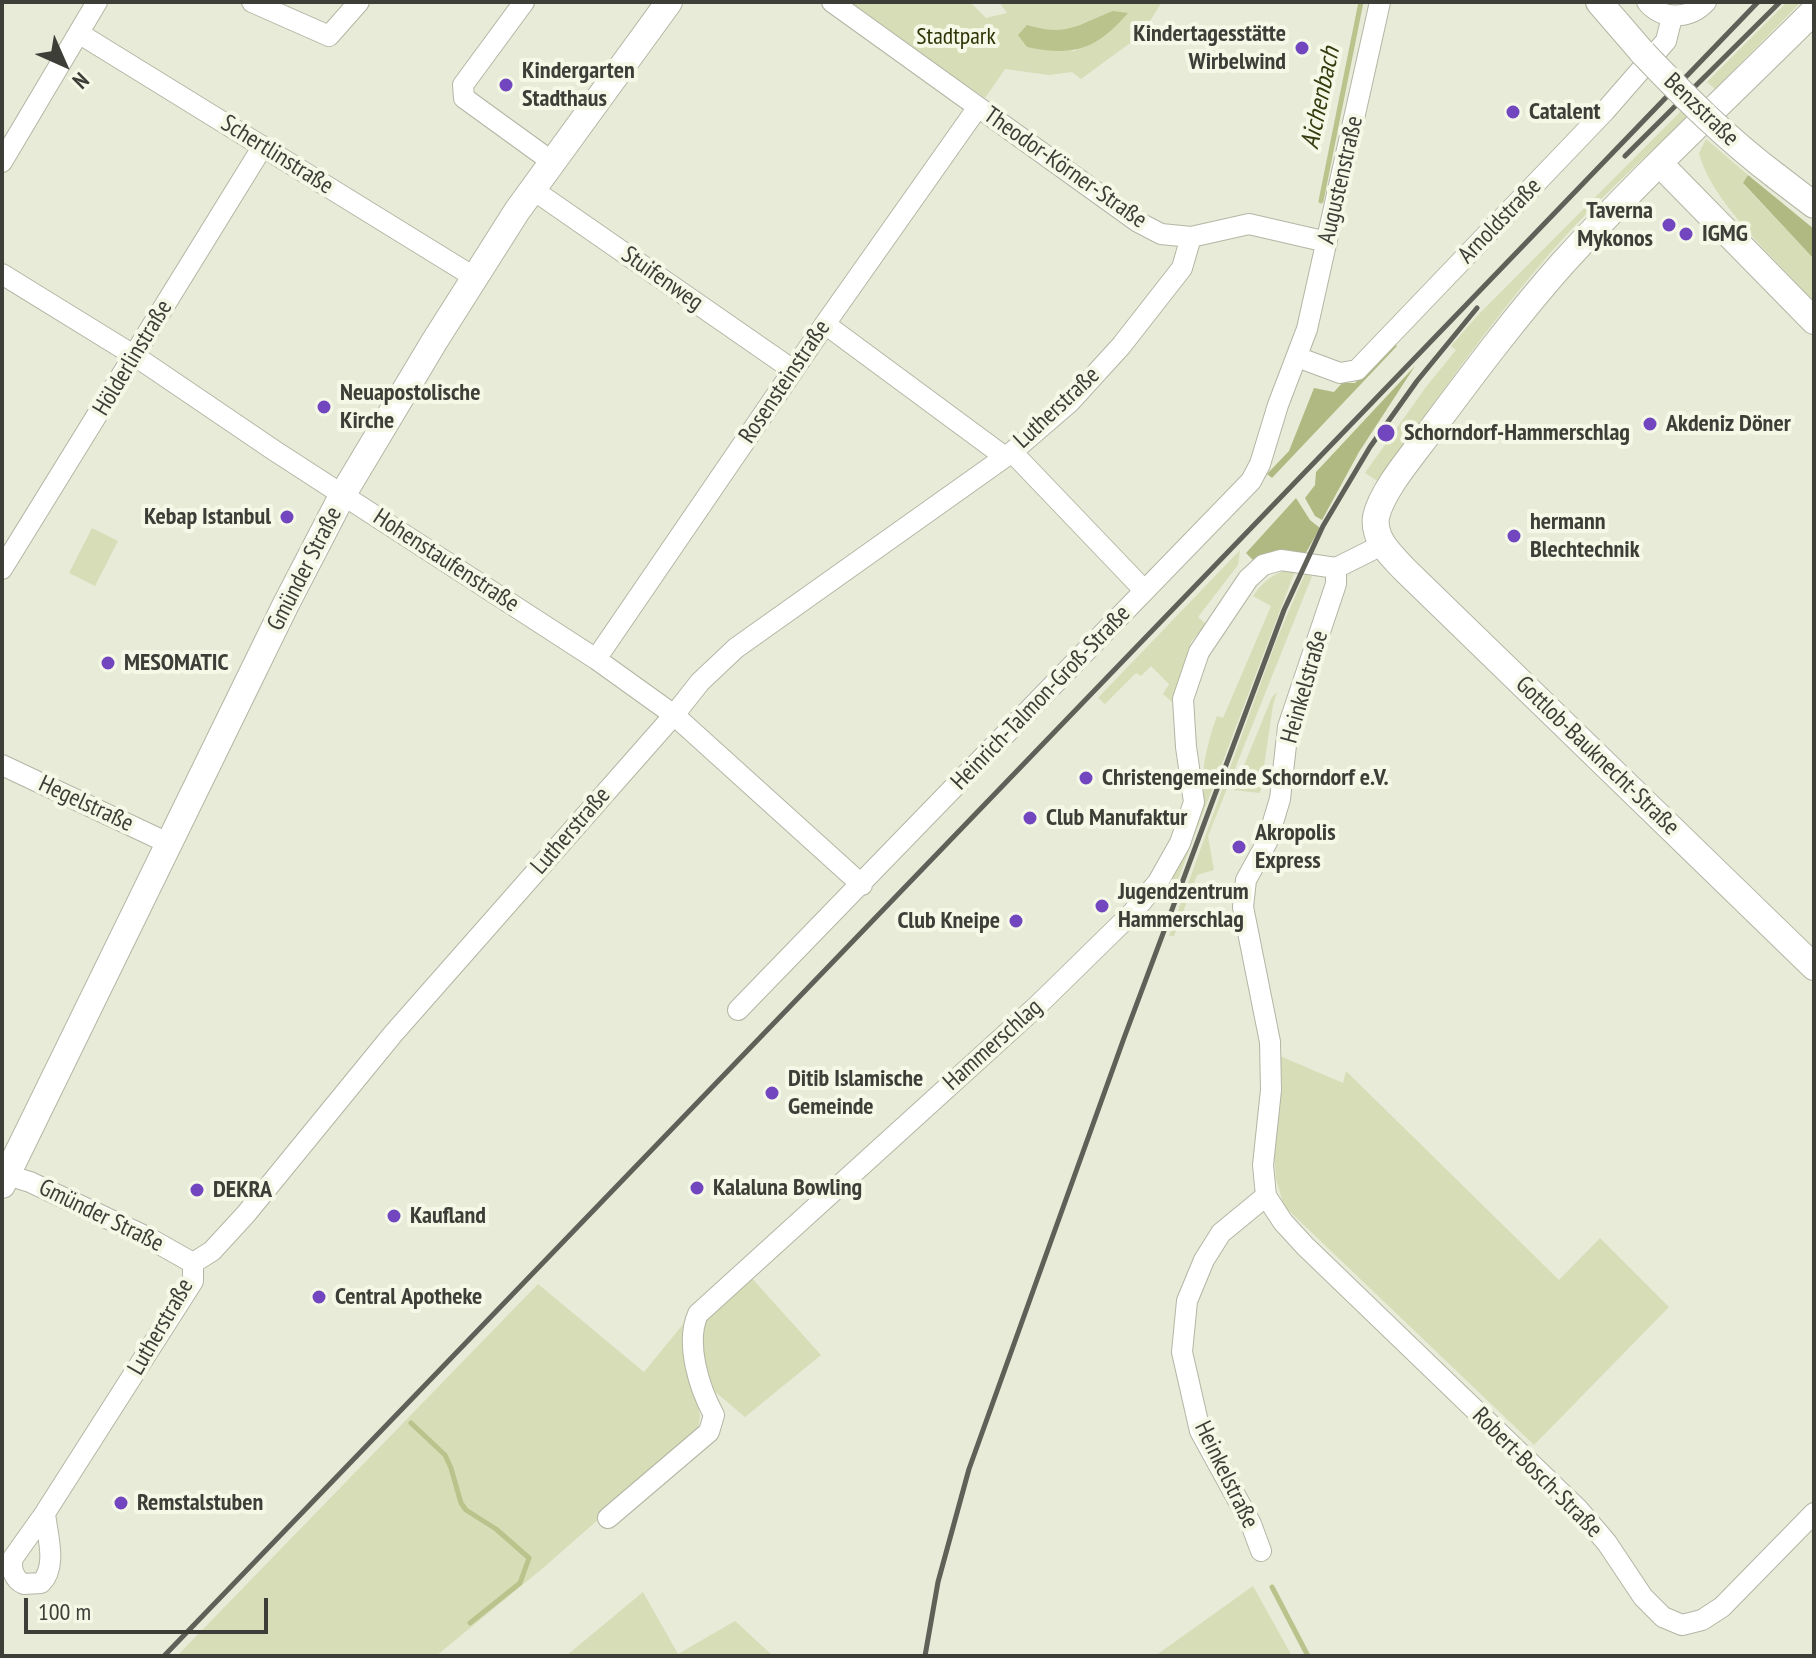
<!DOCTYPE html>
<meta charset="utf-8">
<style>
body{margin:0}
#map{position:relative;width:1816px;height:1658px;overflow:hidden;background:#e7ebd8;font-family:"PT Sans Narrow",sans-serif}
canvas{display:block}
.frame{position:absolute;inset:0;border:4px solid #3d3e37;pointer-events:none}
.north{position:absolute;left:24px;top:24px;width:80px;height:80px;-webkit-text-stroke:6px #f5f8e6;paint-order:stroke;rotate:135deg;font-size:22px;font-weight:700;line-height:32px;text-align:center;color:#3d3e37}
.north::after{content:'';display:block;margin:auto;width:28px;height:36px;background:#3d3e37;clip-path:polygon(50% 0,100% 100%,50% 72%,0 100%)}
.scale{position:absolute;left:24px;top:1598px;width:244px;height:36px;box-sizing:border-box;border:4px solid #3d3e37;border-top:0;padding-left:10px;font-size:24px;line-height:28px;white-space:nowrap;color:#3d3e37;-webkit-text-stroke:6px #f5f8e6;paint-order:stroke}
</style>
<div id="map">
<canvas width="1816" height="1658"></canvas>
<div class="frame"></div>
<div class="north">N</div>
<div class="scale">100 m</div>
</div>
<script>
const context = document.querySelector('canvas').getContext('2d');
context.lineJoin = 'round';
function fillPath(path, color) { context.fillStyle = color; context.fill(path, 'evenodd'); }
function trace(path, color, width, dash) { context.strokeStyle = color; context.lineWidth = width; context.lineCap = dash ? 'butt' : 'round'; context.setLineDash(dash || []); context.stroke(path); }
function label(font, color, halo, rows, align = 'center') {
  context.font = font + ' "PT Sans Narrow",sans-serif'; context.lineWidth = 8; context.setLineDash([]); context.textBaseline = 'middle'; context.strokeStyle = halo; context.fillStyle = color; for (const [text, x, y, turn = 0] of rows) {
    context.save(); context.translate(x, y); context.rotate((+turn || 0) * Math.PI / 180); context.textAlign = isNaN(turn) ? turn : align; if (halo) context.strokeText(text, 0, 0); context.fillText(text, 0, 0); context.restore();
  }
}
const green = new Path2D(`
 M846,2H970L986,18L1007,13L999,2H1162L1141,35L1081,79L1072,72L1049,75L1005,69L985,98ZM1113,11L1075,51L1028,47L1019,35L1027,26L1046,31H1065Z
 M1787,2H1801L1715,89L1707,82Z
 M1684,108L1690,114C1643,159 1594,203 1551,252C1488,325 1433,403 1379,482L1365,473L1426,387L1456,350L1451,346L1479,314Z
 M1706,139L1748,175L1743,184L1814,259V301C1779,263 1711,202 1699,153Z
 M92,528L118,541L95,586L69,573Z
 M1240,550L1238,565L1198,617L1206,624L1191,642L1172,702L1163,694L1169,684L1151,666L1141,676L1136,673L1105,704L1098,698Z
 M1286,570L1295,571L1169,903L1163,893C1182,862 1197,825 1204,789C1206,780 1203,772 1204,764C1207,747 1211,732 1217,716L1223,718L1271,606L1253,596C1262,583 1270,576 1286,570Z
 M1305,574L1312,576L1208,836L1214,870L1197,875L1174,936H1169L1276,641Z
 M1277,692L1273,705L1260,793L1234,790L1272,697Z
 M1280,1056L1343,1083L1346,1071L1559,1280L1600,1238L1669,1307L1534,1445L1284,1206L1276,1179L1273,1136L1282,1090Z
 M749,1275L821,1355L745,1417L707,1385L702,1350L704,1321Z
 M538,1284L644,1372L689,1317L687,1370L700,1415L698,1432L543,1568L436,1656H177Z
 M1253,1586L1292,1656H1155Z
 M643,1592L678,1654L735,1621L773,1656H566Z`);
const forest = new Path2D(`
 M1748,175L1814,229V259L1743,183Z
 M1394,344L1397,346L1272,478L1267,474L1289,451L1314,388L1334,392L1342,383H1355Z
 M1415,366L1359,452L1322,520L1315,516L1305,498L1315,485L1316,472Z
 M1296,498L1310,520L1320,528L1304,556L1279,552L1253,560L1246,553Z`);
const water = new Path2D(`
 M1113,11L1128,13C1097,49 1074,57 1027,47L1018,35L1027,25C1068,37 1076,25 1113,11Z`);
const stream = new Path2D(`
 M1321,201L1361,2
 M411,1423L445,1455L451,1468L461,1503L466,1510L496,1529L529,1558L520,1583L470,1623
 M1272,1587L1308,1656`);
const street = new Path2D(`
 M252,2L329,36L359,2
 M524,2L463,85L464,98L551,161
 M832,2L1138,222L1161,234L1191,237L1249,224L1327,242
 M1647,2C1663,21 1690,19 1706,2
 M80,34L474,277
 M2,162L97,2
 M532,189L793,370
 M2,274L135,356L275,451L596,659L674,715L862,885
 M825,324L1005,457
 M1297,357L1340,373L1357,370L1605,111L1666,41L1672,17
 M1012,452L1144,590
 M2,569L263,146
 M596,659L825,324L978,107
 M2,765L170,844
 M738,1010L1251,481L1260,464L1278,405L1307,329L1380,2
 M7,1175L30,1182L147,1237L193,1263
 M1266,1196L1283,1222L1305,1246L1578,1509L1607,1543L1643,1597L1663,1617L1682,1625L1702,1620L1722,1607L1814,1513
 M45,1513C47,1535 58,1566 41,1583L24,1584C14,1580 10,1568 13,1558L45,1513L193,1281V1263L212,1251L246,1214L393,1034L674,715L700,682L736,648L1012,452L1069,403L1121,346L1182,268L1191,237
 M608,1518L709,1432L714,1415C699,1388 685,1343 698,1314L1036,1007L1133,912L1158,882L1180,843L1194,802L1186,747L1183,699L1199,652L1248,579L1263,565L1281,560L1336,568L1382,545
 M1261,1551L1251,1524L1200,1431L1182,1352L1187,1301L1204,1260L1221,1233L1266,1196L1263,1165L1271,1090L1270,1042L1243,907L1246,880L1267,842L1280,799L1288,727L1336,584V568`);
const secondary = new Path2D(`
 M1599,2L1643,53
 M1814,11C1730,95 1642,176 1562,264C1517,315 1475,371 1434,426C1417,450 1382,489 1376,517C1373,539 1390,554 1404,569L1814,967
 M1660,164L1814,321
 M1776,176L1814,205
 M2,1185L285,606L343,494L434,342L517,211L669,2`);
const rail = new Path2D(`
 M1625,156L1780,2
 M164,1656L1758,2
 M925,1656L938,1582L969,1469L1124,1038L1284,610L1323,526L1370,447L1417,381L1477,308`);
const secondaryBridge = new Path2D(`
 M1643,53C1685,97 1727,139 1776,176`);
const markers = [
 [1302,48,8,"#7146bf"],
 [506,85,8,"#7146bf"],
 [1513,112,8,"#7146bf"],
 [1669,225,8,"#7146bf"],
 [1686,234,8,"#7146bf"],
 [324,407,8,"#7146bf"],
 [1650,424,8,"#7146bf"],
 [1386,433,10,"#7146bf"],
 [287,517,8,"#7146bf"],
 [1514,536,8,"#7146bf"],
 [108,663,8,"#7146bf"],
 [1086,778,8,"#7146bf"],
 [1030,818,8,"#7146bf"],
 [1239,847,8,"#7146bf"],
 [1102,906,8,"#7146bf"],
 [1016,921,8,"#7146bf"],
 [772,1093,8,"#7146bf"],
 [697,1188,8,"#7146bf"],
 [197,1190,8,"#7146bf"],
 [394,1216,8,"#7146bf"],
 [319,1297,8,"#7146bf"],
 [121,1503,8,"#7146bf"]
];
const poiNames = [
 ["Kindertagesstätte",1286,34,"right"],
 ["Wirbelwind",1286,62,"right"],
 ["Kindergarten",522,71],
 ["Stadthaus",522,99],
 ["Catalent",1529,112],
 ["Taverna",1653,211,"right"],
 ["Mykonos",1653,239,"right"],
 ["IGMG",1702,234],
 ["Neuapostolische",340,393],
 ["Kirche",340,421],
 ["Akdeniz Döner",1666,424],
 ["Schorndorf-Hammerschlag",1404,433],
 ["Kebap Istanbul",271,517,"right"],
 ["hermann",1530,522],
 ["Blechtechnik",1530,550],
 ["MESOMATIC",124,663],
 ["Christengemeinde Schorndorf e.V.",1102,778],
 ["Club Manufaktur",1046,818],
 ["Akropolis",1255,833],
 ["Express",1255,861],
 ["Jugendzentrum",1118,892],
 ["Hammerschlag",1118,920],
 ["Club Kneipe",1000,921,"right"],
 ["Ditib Islamische",788,1079],
 ["Gemeinde",788,1107],
 ["Kalaluna Bowling",713,1188],
 ["DEKRA",213,1190],
 ["Kaufland",410,1216],
 ["Central Apotheke",335,1297],
 ["Remstalstuben",137,1503]
];
const parkNames = [
 ["Stadtpark",956,37]
];
const streetNames = [
 ["Benzstraße",1701,110,44],
 ["Schertlinstraße",277,155,32],
 ["Theodor-Körner-Straße",1065,168,35],
 ["Augustenstraße",1341,180,-77],
 ["Arnoldstraße",1500,221,-46],
 ["Stuifenweg",662,279,35],
 ["Hölderlinstraße",133,358,-59],
 ["Rosensteinstraße",785,382,-56],
 ["Lutherstraße",1057,408,-43],
 ["Hohenstaufenstraße",446,561,33],
 ["Gmünder Straße",305,569,-63],
 ["Heinkelstraße",1305,687,-74],
 ["Heinrich-Talmon-Groß-Straße",1041,698,-46],
 ["Gottlob-Bauknecht-Straße",1597,756,44],
 ["Hegelstraße",86,804,25],
 ["Lutherstraße",571,831,-49],
 ["Hammerschlag",993,1045,-42],
 ["Gmünder Straße",101,1216,26],
 ["Lutherstraße",161,1327,-60],
 ["Robert-Bosch-Straße",1537,1473,45],
 ["Heinkelstraße",1226,1475,64]
];
const waterNames = [
 ["Aichenbach",1321,98,-78]
];
fillPath(green, '#d7ddb7');
fillPath(forest, '#b0b981');
fillPath(water, '#bac38b');
trace(stream, '#bac38b', 5);
trace(street, '#b3b6a4', 22);
trace(secondary, '#b3b6a4', 28);
trace(street, '#fff', 20);
trace(secondary, '#fff', 26);
trace(rail, '#5f6158', 5);
trace(secondaryBridge, '#b3b6a4', 28, []);
trace(secondaryBridge, '#fff', 26);
for (const [x, y, r, color] of markers) { const dot = new Path2D(); dot.arc(x, y, r, 0, 2 * Math.PI); context.fillStyle = color; context.fill(dot); trace(dot, '#f5f8e6', 3); }
label('bold 24px', '#3d3e37', '#f5f8e6', poiNames, 'left');
label('24px', '#2f3407', '#f5f8e6', parkNames);
label('24px', '#3d3e37', '#f5f8e6', streetNames);
label('italic 26px', '#363b0f', '#f5f8e6', waterNames);
</script>
